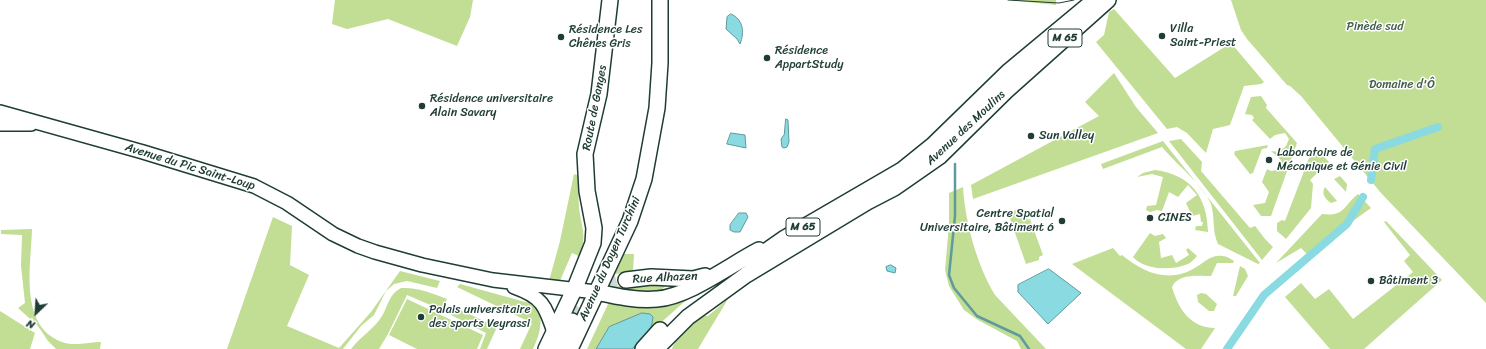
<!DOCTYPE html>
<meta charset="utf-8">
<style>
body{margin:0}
#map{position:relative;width:1486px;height:349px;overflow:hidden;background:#fff;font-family:Sriracha,sans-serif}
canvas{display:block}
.north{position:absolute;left:16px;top:293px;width:40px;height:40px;-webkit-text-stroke:3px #fff;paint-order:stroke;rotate:205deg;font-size:11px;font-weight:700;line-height:16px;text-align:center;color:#1f3d34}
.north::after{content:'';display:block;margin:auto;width:14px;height:18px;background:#1f3d34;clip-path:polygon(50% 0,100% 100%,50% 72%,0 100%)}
</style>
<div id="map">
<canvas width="1486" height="349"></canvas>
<div class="north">N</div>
</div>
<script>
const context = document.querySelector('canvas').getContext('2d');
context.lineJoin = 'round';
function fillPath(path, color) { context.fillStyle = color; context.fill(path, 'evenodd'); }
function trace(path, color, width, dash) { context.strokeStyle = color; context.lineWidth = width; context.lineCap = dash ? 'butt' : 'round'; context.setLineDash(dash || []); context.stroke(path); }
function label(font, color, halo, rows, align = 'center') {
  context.font = font + ' Sriracha,sans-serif'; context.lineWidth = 3; context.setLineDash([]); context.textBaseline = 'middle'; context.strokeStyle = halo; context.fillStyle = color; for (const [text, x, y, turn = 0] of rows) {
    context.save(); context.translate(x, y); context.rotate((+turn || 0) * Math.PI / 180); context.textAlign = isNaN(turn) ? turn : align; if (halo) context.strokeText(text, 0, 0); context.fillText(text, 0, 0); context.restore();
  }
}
const green = new Path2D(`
 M335,0H473L470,17L457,46L388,19L347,29L332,24Z
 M1008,0H1056V5Z
 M1231,0H1486V303L1381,193L1301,96L1290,86L1287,85L1247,39L1241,30Z
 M1114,9L1175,78L1231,43L1264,82L1261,84L1244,86L1230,125L1213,129L1206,153L1187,133L1177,127L1167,129L1096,42L1104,35L1109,12Z
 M1114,73L1136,107L1158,133L973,199L971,185L1099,116L1085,102Z
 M1261,96L1267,105L1266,108L1297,143L1271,216H1261L1253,205L1265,203L1269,192L1262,182L1267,169L1271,171L1277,170L1281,160L1271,151L1279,152L1286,146L1289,139L1285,133L1275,135L1270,139L1252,120L1254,118L1252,115L1245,114L1251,97Z
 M1181,139L1202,162L1201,171L1250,228L1255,226L1265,239L1273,247L1262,260L1169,141Z
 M1163,141L1260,263L1258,264L1218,244C1212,232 1215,217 1211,204C1205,187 1175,163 1162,147L1103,169L1101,164Z
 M1268,145L1267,148L1262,149L1253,173L1250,174L1234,154L1235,151Z
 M1317,149L1329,162L1310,180L1313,184L1311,208L1286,239L1277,231V223L1282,220L1285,221L1311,153L1315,155Z
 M1155,170C1191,175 1207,196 1208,232L1195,230L1196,226H1202L1203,222H1201L1200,214L1192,216L1186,203L1197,195L1188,185L1178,197L1169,192L1162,211L1157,210L1150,212L1146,210L1147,206L1156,205L1163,177L1152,174L1137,177L1143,173Z
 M574,174L580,176C579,186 578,197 579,207C581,227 588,236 579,256L572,253L559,283L549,281L560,241Z
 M1340,176L1347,184L1346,192L1334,179Z
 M963,187C965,222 977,265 995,295L1046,349H1021L1017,341L978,320L964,310L949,286L945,270L949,225V193Z
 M1325,187L1337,201L1331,203C1325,199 1321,193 1325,187Z
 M1358,194L1371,208L1307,254L1301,248L1276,263L1322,214C1345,217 1343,206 1358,194Z
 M1022,208L1028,220L1030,219L1043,255L1039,257V260L1026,264L1008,213Z
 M273,217L292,226L290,265L309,275L287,326L339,348L371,312L400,271L440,281L437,288L407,281L394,284L386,291L374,315L361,326L343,349H227Z
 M1386,221L1442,280L1364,349H1330L1285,297L1301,283L1315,299L1329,289L1353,319L1413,272L1404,261L1410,255L1384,222Z
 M32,229C31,266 18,329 65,343C75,346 91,342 101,342L100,349H56L48,341L38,326L18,308L25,303L21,266L22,235L1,234V230Z
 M1150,233L1155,236L1163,234L1166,238L1159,242L1161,258L1172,255L1176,263L1189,255L1186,250L1188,248L1197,256C1194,259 1191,263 1188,264C1172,271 1144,270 1133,257Z
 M1113,248L1120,256L1122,255C1145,274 1171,284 1198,266C1205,261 1213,254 1223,256C1226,256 1231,259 1234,261L1233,263H1217L1211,276C1198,276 1178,273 1172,287C1178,308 1190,328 1215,328L1201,349H1186L1072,264Z
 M624,254H634L633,272L615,274Z
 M1240,266L1245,269L1248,276L1236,296H1233Z
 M664,282L667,285L654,296L615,292L619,285Z
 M460,284L529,303L540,312C542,326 539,336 533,349H520L532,323L457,287Z
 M401,288C417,287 432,293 447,299L442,310L407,295L388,334L379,349H351C360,337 374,329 382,316C388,306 389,294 401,288Z
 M1201,293L1206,294L1217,304L1214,311H1209L1198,302L1197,295Z
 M692,295L656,327L636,349H632L649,331L609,327L596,349H587L609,302Z
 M407,299L483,335L477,349H417L389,335Z
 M728,299L698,349H672C676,336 694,324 704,316H708Z
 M454,307L497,327L487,349H480L486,333L451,315Z
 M0,311L35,333L30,349H0Z`);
const water = new Path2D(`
 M731,14C743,19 745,32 740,44L737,39L726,29L727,17Z
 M786,119L788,120L789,142L787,147L784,148L782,147L781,139L784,135Z
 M731,133L745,135L746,148L727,144Z
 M739,213H746L748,217L740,232H734L730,230V225Z
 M891,265L896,268L895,273L887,271L886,267Z
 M1049,269L1081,293L1048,324L1018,292V285Z
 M642,313L650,314L653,317C653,331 641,340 632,349H596L609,327Z`);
const stream = new Path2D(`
 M955,164V216L949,275L954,288L977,316L1020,336L1029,349`);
const canal = new Path2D(`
 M1371,180L1375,149L1438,127
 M1227,349L1264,295L1347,224L1363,197`);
const primaryTunnel = new Path2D(`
 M572,321C585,297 600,286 626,280`);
const secondary = new Path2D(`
 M0,112L143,152L254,186L287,203L333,234L358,246L375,252L422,265L493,280L596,292
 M0,124H31
 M514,287C542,297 545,305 554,332`);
const primary = new Path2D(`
 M752,261L785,238L902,170L933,145L1008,72L1091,3
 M626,280L651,277L693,279L705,276
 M596,292C615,296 637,301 657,299C688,297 730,265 759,250
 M546,349L575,288L593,243L594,228L587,191L585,154L599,94L610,0
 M558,349L572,321
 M570,349L630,221L644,179L657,108L660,63V0
 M643,349L660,330
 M656,349L688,317L746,275L867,202L894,188L940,156L1006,91L1108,0`);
const tram = new Path2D(`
 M1008,0L1059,3L1074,0`);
const markers = [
 [1162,36,4,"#1f3d34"],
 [561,37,4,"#1f3d34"],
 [767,58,4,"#1f3d34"],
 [422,106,4,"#1f3d34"],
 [1031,136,4,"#1f3d34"],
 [1269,160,4,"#1f3d34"],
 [1150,218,4,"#1f3d34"],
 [1062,221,4,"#1f3d34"],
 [1371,281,4,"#1f3d34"],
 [421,317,4,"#1f3d34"]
];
const shields = [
 [1065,38,34],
 [803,227,34]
];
const shieldNames = [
 ["M 65",1065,38],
 ["M 65",803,227]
];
const parkNames = [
 ["Pinède sud",1375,27],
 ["Domaine d'Ô",1402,85]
];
const poiNames = [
 ["Villa",1170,29],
 ["Saint-Priest",1170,43],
 ["Résidence Les",569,30],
 ["Chênes Gris",569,44],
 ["Résidence",775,51],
 ["AppartStudy",775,65],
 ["Résidence universitaire",430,99],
 ["Alain Savary",430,113],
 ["Sun Valley",1039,136],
 ["Laboratoire de",1277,153],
 ["Mécanique et Génie Civil",1277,167],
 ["Centre Spatial",1054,214,"right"],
 ["Universitaire, Bâtiment 6",1054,228,"right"],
 ["CINES",1158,218],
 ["Bâtiment 3",1379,281],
 ["Palais universitaire",429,310],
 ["des sports Veyrassi",429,324]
];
const streetNames = [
 ["Route de Ganges",595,108,-79],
 ["Avenue des Moulins",966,128,-43],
 ["Avenue du Pic Saint-Loup",190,167,17],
 ["Avenue du Doyen Turchini",610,259,-66],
 ["Rue Alhazen",665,278,-3]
];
fillPath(green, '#c2dd94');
fillPath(water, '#89dae1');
trace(water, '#5f9b9c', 1);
trace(stream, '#5f9b9c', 2.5);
trace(canal, '#89dae1', 8);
trace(primaryTunnel, '#d2d8d6', 15, [15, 8]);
trace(secondary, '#1f3d34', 16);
trace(primary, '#1f3d34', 18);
trace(secondary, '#fff', 13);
trace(primary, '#fff', 15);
trace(tram, '#1f3d34', 1);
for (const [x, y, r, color] of markers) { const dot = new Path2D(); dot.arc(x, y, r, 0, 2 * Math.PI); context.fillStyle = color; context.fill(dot); trace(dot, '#fff', 1.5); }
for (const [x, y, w] of shields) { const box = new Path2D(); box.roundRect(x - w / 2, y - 9, w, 18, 3); context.fillStyle = '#fff'; context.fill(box); trace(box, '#1f3d34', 1); }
label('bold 11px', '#1f3d34', null, shieldNames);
label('12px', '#405d47', '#fff', parkNames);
label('12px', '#1f3d34', '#fff', poiNames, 'left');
label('12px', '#1f3d34', '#fff', streetNames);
</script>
